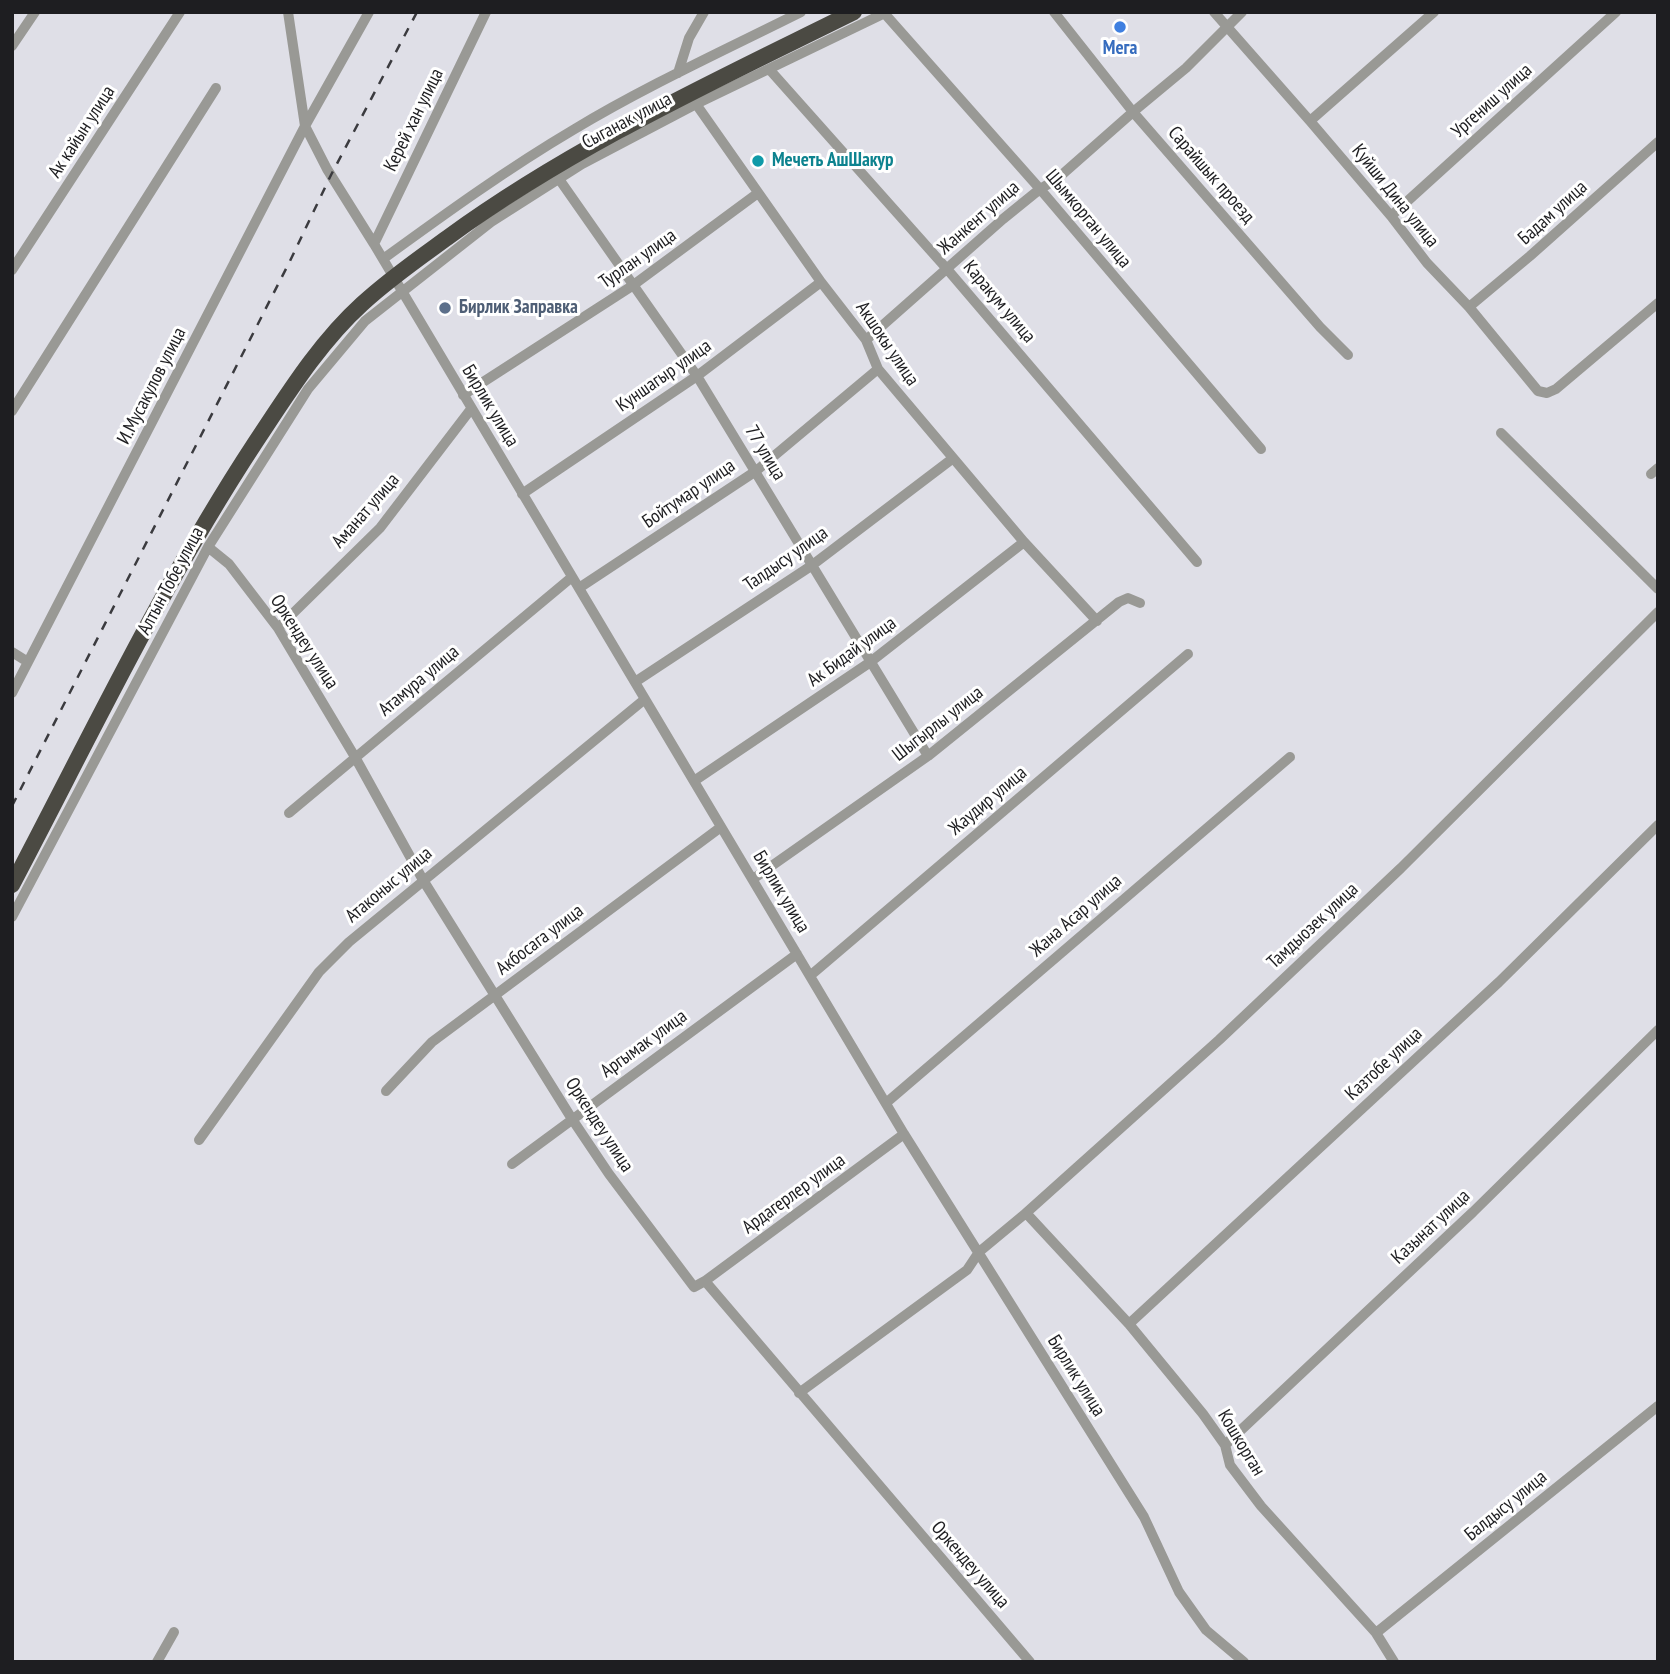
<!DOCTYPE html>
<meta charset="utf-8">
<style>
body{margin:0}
#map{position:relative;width:1670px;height:1674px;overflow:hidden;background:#dfdfe7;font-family:"PT Sans Narrow",sans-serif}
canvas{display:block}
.frame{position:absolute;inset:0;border:14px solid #1e1e21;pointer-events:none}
</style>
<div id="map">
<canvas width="1670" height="1674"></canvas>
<div class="frame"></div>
</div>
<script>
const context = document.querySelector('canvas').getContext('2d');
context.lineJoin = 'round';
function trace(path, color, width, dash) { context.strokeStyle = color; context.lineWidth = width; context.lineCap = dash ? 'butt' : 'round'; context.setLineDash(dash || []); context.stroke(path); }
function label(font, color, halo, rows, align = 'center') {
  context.font = font + ' "PT Sans Narrow",sans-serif'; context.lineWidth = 6; context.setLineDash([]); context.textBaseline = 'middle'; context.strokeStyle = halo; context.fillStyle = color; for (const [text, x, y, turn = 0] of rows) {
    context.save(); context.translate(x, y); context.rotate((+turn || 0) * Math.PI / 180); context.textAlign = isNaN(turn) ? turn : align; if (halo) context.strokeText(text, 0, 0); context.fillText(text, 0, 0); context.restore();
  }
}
const minor = new Path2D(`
 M288,12L305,126L327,169L374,244L904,1134L1144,1517L1179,1592L1206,1630L1244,1662
 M1054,12L1133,112L1320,327L1348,355
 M1214,12L1310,121L1391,216L1427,263L1469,307L1538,391L1547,393L1556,389L1658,303
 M885,14L1040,189L1261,449
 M12,46L35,12
 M769,69L947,269L1197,562
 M678,73L689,38L704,12
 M696,104L821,282L866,340L878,369L1024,542L1097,621
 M1310,121L1434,12
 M559,179L697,376L928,756
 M1391,216L1616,12
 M374,244L486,12
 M383,259C445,214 507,169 573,130C646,86 725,50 801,12
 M12,270L180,12
 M1469,307L1530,256L1658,142
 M866,340L1003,219L1040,189L1057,179L1133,112L1186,68L1242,12
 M463,395L632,286L758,193
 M12,411L216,88
 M1501,433L1658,589
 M1651,474L1658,468
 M522,494L697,376L821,282
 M208,547L229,564L278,628L355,757L423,880L572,1119L609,1174L694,1287L705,1281L1030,1662
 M579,588L756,471L878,369
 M278,628L380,528L471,409
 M12,652L28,662
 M635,682L811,566L952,459
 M12,693L305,126L369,12
 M694,781L869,663L1024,542
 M289,813L572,577
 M753,879L928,756L1119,602L1128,598L1140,603
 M12,917L208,547L308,389L365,321L491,222L582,164L696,104L887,12
 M811,975L1188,654
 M386,1091L432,1042L721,827
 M886,1103L1290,757
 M199,1140L319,972L349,942L645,699
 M512,1164L797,954
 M1026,1213L1129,1324L1203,1414L1225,1445L1230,1465L1261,1506L1376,1633L1394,1662
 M705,1281L904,1134
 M1129,1324L1499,982L1658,825
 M799,1393L967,1270L979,1252L1026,1213L1219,1040L1401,868L1658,612
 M1225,1445L1473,1212L1658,1030
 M1376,1633L1658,1406
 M157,1662L174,1632`);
const highway = new Path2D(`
 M12,885C90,737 163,583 255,443C287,395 319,343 362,304C389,279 418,259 447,238C573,146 715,81 854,12`);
const rail = new Path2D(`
 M12,806L290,261L331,175L417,12`);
const markers = [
 [1120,27,7,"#3f7fe0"],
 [758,161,7,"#0f9aa8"],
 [445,308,7,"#5c6f8a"]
];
const shopNames = [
 ["Мега",1120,49]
];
const streetNames = [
 ["Ургениш улица",1492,101,-42],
 ["Керей хан улица",414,120,-64],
 ["Сыганак улица",627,121,-28],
 ["Ак кайын улица",82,132,-57],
 ["Сарайшык проезд",1211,175,49],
 ["Куйши Дина улица",1395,196,51],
 ["Бадам улица",1553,213,-42],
 ["Жанкент улица",979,218,-41],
 ["Шымкорган улица",1088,219,50],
 ["Турлан улица",638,259,-35],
 ["Каракум улица",999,302,50],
 ["Акшокы улица",887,344,56],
 ["Куншагыр улица",664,376,-35],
 ["И.Мусакулов улица",152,386,-63],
 ["Бирлик улица",490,406,59],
 ["77 улица",765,453,59],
 ["Бойтумар улица",689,494,-34],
 ["Аманат улица",366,511,-49],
 ["Талдысу улица",786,559,-35],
 ["Алтын Тобе улица",171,581,-62],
 ["Оркендеу улица",304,642,57],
 ["Ак Бидай улица",852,652,-36],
 ["Атамура улица",419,681,-40],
 ["Шыгырлы улица",938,724,-38],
 ["Жаудир улица",988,801,-40],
 ["Атаконыс улица",389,885,-40],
 ["Бирлик улица",781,892,59],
 ["Жана Асар улица",1076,916,-41],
 ["Тамдыозек улица",1313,926,-43],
 ["Акбосага улица",540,940,-37],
 ["Аргымак улица",644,1044,-36],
 ["Казтобе улица",1384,1064,-43],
 ["Оркендеу улица",599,1125,57],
 ["Ардагерлер улица",794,1194,-36],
 ["Казынат улица",1431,1227,-43],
 ["Бирлик улица",1076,1376,58],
 ["Кошкорган",1241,1443,59],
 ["Балдысу улица",1506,1506,-39],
 ["Оркендеу улица",970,1565,49]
];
const cultureNames = [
 ["Мечеть АшШакур",772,161]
];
const serviceNames = [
 ["Бирлик Заправка",459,308]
];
trace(minor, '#999995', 10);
trace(highway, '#4b4a43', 16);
trace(rail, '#3b3b3f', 2.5, [9, 9]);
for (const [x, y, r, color] of markers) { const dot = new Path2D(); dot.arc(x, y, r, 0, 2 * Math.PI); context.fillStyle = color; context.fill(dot); trace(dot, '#fff', 2.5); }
label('bold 19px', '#366cbe', '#fff', shopNames);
label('19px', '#1e1e21', '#fff', streetNames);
label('bold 19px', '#0d838f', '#fff', cultureNames, 'left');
label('bold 19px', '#4e5e75', '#fff', serviceNames, 'left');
</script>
